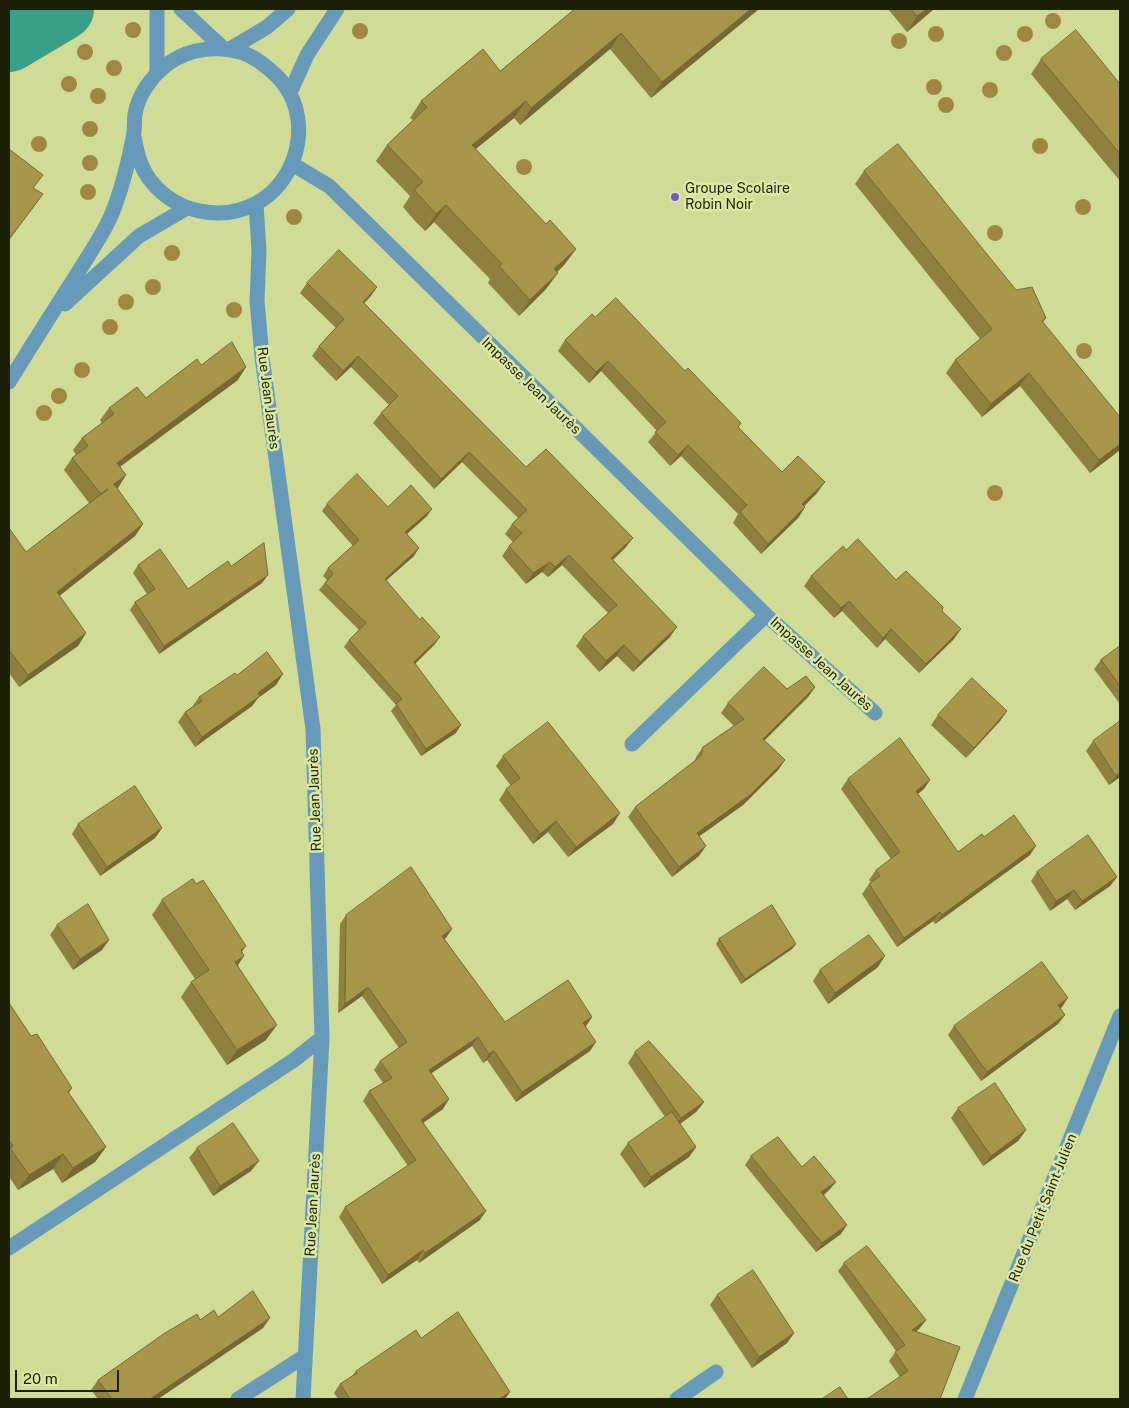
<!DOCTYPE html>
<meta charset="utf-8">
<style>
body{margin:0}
#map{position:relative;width:1129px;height:1408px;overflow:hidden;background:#d0dc96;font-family:"Public Sans",sans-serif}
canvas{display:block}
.frame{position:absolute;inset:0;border:10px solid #1c2005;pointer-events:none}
.scale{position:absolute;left:15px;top:1370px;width:104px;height:22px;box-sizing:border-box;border:2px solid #1c2005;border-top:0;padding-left:6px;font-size:15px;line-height:18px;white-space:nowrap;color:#1c2005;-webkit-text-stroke:4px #dde9a3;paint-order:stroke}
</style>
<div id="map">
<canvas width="1129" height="1408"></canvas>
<div class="frame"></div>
<div class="scale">20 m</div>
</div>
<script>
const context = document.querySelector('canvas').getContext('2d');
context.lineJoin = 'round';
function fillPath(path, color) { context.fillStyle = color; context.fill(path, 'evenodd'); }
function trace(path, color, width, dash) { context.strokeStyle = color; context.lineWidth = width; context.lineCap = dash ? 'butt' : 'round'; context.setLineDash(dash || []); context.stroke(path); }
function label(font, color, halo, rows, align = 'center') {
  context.font = font + ' "Public Sans",sans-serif'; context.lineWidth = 5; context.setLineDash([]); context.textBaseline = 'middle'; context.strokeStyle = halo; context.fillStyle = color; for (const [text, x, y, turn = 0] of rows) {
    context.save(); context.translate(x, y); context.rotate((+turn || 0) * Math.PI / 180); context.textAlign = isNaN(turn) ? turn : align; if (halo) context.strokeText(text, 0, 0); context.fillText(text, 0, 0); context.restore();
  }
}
const green = new Path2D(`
 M9,9H76L71,27L9,67Z`);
const river = new Path2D(`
 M9,41L63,9`);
const minor = new Path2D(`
 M157,9V73
 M181,9L223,48
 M230,49L267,27L288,9
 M290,93L307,55L337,9
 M292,164L329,186L766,615L632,744
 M256,204L259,250L257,301L262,357L313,729L322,1038L303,1399
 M65,304L139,236L187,208
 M9,382C31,346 54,310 77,274C91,251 109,226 117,200C124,180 129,159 133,138C135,130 134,122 135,114C139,91 157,69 177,58C202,45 237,45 260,62C272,71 283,80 290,94C310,132 294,184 255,204C220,222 175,212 151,181C140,168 137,152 134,137
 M766,615L875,713
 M9,1248L294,1060L322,1038
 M238,1399L305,1356
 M677,1399L716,1372
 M965,1399L1120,1016`);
const trees = [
 [1053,21],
 [133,30],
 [360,31],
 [936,34],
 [1025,34],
 [899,41],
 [85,52],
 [1004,53],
 [114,68],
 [69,84],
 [934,87],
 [990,90],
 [98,96],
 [946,105],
 [90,129],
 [39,144],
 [1040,146],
 [90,163],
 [524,167],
 [88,192],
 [1083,207],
 [294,217],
 [995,233],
 [172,253],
 [153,287],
 [126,302],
 [234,310],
 [110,327],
 [1084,351],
 [82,370],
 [59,396],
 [44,413],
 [995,493]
];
const wall = new Path2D(`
 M575,9H759L651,98L610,49L520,125L514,118L475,149L546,224L576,249L564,265L557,272L546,289L519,316L488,283L490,279L434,222L425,231L414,220L403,207L410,196L376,161L387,145L413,120L410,118L421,101L500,71Z
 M888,9H934L907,32Z
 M1041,59L1120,84V181L1031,74Z
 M864,171L1016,290L1046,318L1043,322L1120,450L1090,473L1020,386L982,417L946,373L955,360L980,339L855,184Z
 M307,283L377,287L370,297L364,303L526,467L633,538L625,548L613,560L670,637L633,672L617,656L599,672L576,646L583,636L608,613L562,565L548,577L542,572L526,584L502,556L509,546L513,542L505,534L512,524L518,518L462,462L434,489L373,423L381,413L389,405L351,367L336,381L312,356L319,346L336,328L300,293Z
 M565,340L685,371L741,423L738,427L782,472L817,493L804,506L805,507L798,518L761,554L733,523L738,514L681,456L670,466L648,442L657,431L601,371L589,383L558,351Z
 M201,365L238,380L120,467L117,488L143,524L135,536L59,596L86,633L78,646L19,687L9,673V528L26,552L89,503L64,470L72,458L76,455L73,450L82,438L102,423L100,420L109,408L146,398Z
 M327,504L388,507L427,516L407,534L414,556L386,580L435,644L415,663L456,733L421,756L391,711L396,705L344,647L349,640L359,630L319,590L327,580L323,576L328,568L353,546L322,511Z
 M846,550L896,580L942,611L954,639L919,673L885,639L877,648L842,611L834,618L804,586L811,576Z
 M138,565L188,589L231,566L262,583L159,654L130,610L135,602L147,594L133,573Z
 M1120,646V704L1094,669L1101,660Z
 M237,675L276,685L258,698L252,706L195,747L178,722L185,712L192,707L199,697Z
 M815,687L808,697L764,740L785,760L778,770L743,805L699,836V856L672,877L628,817L635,807L695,761L696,757L703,747L734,726L721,713L728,703L787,689Z
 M1007,711L1000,721L966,758L931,725L938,715Z
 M1093,741L1120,777L1109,785L1086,751Z
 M503,756L620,813L613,824L568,857L548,832L533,844L499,800L506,789L511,786L496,766Z
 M848,779L924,789L918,794L958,852L984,837L1030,855L935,924L933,921L897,947L862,894L869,884L871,882L869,880L876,870L891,859L841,789Z
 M78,824L162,828L155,838L100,876L72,834Z
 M1037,872L1117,877L1110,886L1075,910L1067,899L1050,911L1031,881Z
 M162,900L246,946L242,952L238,965L266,1040L227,1065L181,997L191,982L195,979L152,915Z
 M346,915L452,929L444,939L505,1022L592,1017L586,1026L590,1051L516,1102L487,1060L483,1063L472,1046L431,1073L443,1109L423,1123L480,1220L419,1263L417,1260L382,1284L339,1217L345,1207L408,1166L363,1101L369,1091L383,1083L374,1070L380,1061L399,1048L362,996L338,1013L340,924Z
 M57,925L102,950L73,970L50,935Z
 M719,939L796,944L792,949L741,984L716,944Z
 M878,967L828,1004L813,981L820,970Z
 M9,1003L31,1036L72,1088L69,1093L106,1147L95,1162L62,1183L53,1169L18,1190L9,1177Z
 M1062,1007L1060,1008L1065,1015L1058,1024L981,1081L948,1035L954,1026Z
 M635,1052L704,1102L696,1112L680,1124L696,1147L689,1157L644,1188L620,1154L628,1143L665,1117L628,1063Z
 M958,1108L1026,1130L1018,1141L983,1166L951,1118Z
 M197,1148L251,1171L213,1196L189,1158Z
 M751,1156L802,1167L836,1182L829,1190L824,1195L841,1234L816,1252L745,1165Z
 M844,1263L926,1320L919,1329L916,1331L940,1399L900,1377L889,1361L896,1351L838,1271Z
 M717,1295L794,1333L787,1343L752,1368L710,1305Z
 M218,1317L263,1328L158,1399H98L91,1390L98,1380Z
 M421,1338L505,1399H338L334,1393L340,1384L352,1376L356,1371Z`);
const shadedWall = new Path2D(`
 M751,9H759L651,98L662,82Z
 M927,9H934L907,32L917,16Z
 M621,33L610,49L520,125L531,108Z
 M526,101L514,118L460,162L472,145Z
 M43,194L33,208L9,240V239Z
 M446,205L434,222L425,231L436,214Z
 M576,249L564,265L543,286L554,269Z
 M558,273L546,289L519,316L530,300Z
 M377,287L370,297L356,312L363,302Z
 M358,356L351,367L336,381L343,371Z
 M608,361L601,371L589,383L596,372Z
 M246,367L238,380L108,475L117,463Z
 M1029,373L1020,386L982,417L991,404Z
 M1120,444V450L1090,473L1099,460Z
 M688,445L681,456L670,466L678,455Z
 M469,452L462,462L434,489L441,479Z
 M126,475L118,488L106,496L114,484Z
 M825,482L817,493L795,515L802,504Z
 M805,507L798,518L761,554L768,544Z
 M432,509L427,516L400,540L405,532Z
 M143,524L135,536L48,605L57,592Z
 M633,538L625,548L604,568L611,558Z
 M419,548L414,556L380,586L385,579Z
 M569,555L562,565L548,577L555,567Z
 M550,562L542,572L526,584L533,573Z
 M268,575L262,583L159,654L164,646Z
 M849,601L842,611L834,618L841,608Z
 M677,627L670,637L633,672L640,662Z
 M891,629L885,639L877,648L883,638Z
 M961,629L954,639L919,673L926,664Z
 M86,633L78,646L19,687L28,675Z
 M440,637L435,644L409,670L414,662Z
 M624,645L617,656L599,672L606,661Z
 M283,674L276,685L258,698L252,706L195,747L202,737Z
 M815,687L808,697L756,749L763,739Z
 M1007,711L1000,721L966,758L974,748Z
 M461,725L456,733L421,756L426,749Z
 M785,760L778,770L743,805L690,843L697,833Z
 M1120,773V777L1109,785L1116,776Z
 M930,780L924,789L909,800L916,791Z
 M620,813L613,824L568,857L576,847Z
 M556,821L548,832L533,844L540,834Z
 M162,828L155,838L100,876L107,867Z
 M706,846L699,856L672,877L679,867Z
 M1036,846L1030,855L935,924L942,915Z
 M1117,877L1110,886L1075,910L1082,901Z
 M1074,890L1067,899L1050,911L1056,901Z
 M940,912L933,921L897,947L904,938Z
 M452,929L446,938L436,945L442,936Z
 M109,940L102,950L73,970L80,959Z
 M796,944L792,949L741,984L745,979Z
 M244,956L234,971L235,962Z
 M885,956L878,967L828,1004L835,993Z
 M368,987L362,996L338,1013L345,1004Z
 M1068,998L1062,1007L1051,1015L1058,1005Z
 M1065,1015L1058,1024L981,1081L987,1072Z
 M592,1017L586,1026L583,1023Z
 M277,1025L266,1040L227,1065L237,1050Z
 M478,1037L472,1046L423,1079L429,1070Z
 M596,1042L590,1051L516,1102L522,1092Z
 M494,1051L487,1060L483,1063L489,1054Z
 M449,1099L443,1109L414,1129L421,1120Z
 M704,1102L696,1112L673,1129L681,1118Z
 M1026,1130L1018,1141L983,1166L991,1156Z
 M106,1147L95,1162L62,1183L73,1168Z
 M696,1147L689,1157L644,1188L651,1177Z
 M63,1154L53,1169L18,1190L29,1175Z
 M259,1161L251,1171L213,1196L220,1186Z
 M836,1182L829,1190L815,1201L821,1192Z
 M486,1211L480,1220L419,1263L425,1253Z
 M847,1225L841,1234L816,1252L822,1243Z
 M423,1250L417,1260L382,1284L388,1275Z
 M270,1318L263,1328L158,1399H150Z
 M926,1320L919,1329L906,1338L912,1330Z
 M794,1333L787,1343L752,1368L759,1357Z
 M510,1392L505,1399H499Z`);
const building = new Path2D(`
 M575,9H751L662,82L621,33L531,108L526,101L472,145L546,224L550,220L576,249L554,269L558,273L530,300L499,266L502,264L446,205L436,214L426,203L414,190L423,182L387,145L427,107L421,101L483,49L500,71Z
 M911,9H927L917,16Z
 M1076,30L1120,84V154L1041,59Z
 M898,144L1016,290L1032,287L1046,318L1042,321L1120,417V444L1099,460L1029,373L991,404L955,360L992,329L864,171Z
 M9,149L43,175L33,188L43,194L9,239Z
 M339,250L377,287L363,302L526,467L546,449L633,538L611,558L677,627L640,662L624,645L606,661L583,636L617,605L569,555L555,567L550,562L533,573L509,546L522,533L512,524L527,510L469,452L441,479L381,413L398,396L358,356L343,371L319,346L344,319L307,283Z
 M616,298L685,371L688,368L741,423L738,427L782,472L798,456L825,482L802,504L805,507L768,544L740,512L747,505L688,445L678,455L655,432L666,422L608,361L596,372L565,340L592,314L595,317Z
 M232,342L246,367L117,463L126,475L114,484L143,524L57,592L86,633L28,675L9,650V528L26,552L108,489L101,494L72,458L88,446L82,438L114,414L109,408L137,387L146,398L197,359L201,365Z
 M357,474L388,507L411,485L432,509L405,532L419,548L385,579L420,620L422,617L440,637L414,662L461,725L426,749L396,704L402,699L349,640L366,623L325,583L333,574L328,568L359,540L327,504Z
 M858,539L896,580L906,571L943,607L942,611L961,629L926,664L891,629L883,638L849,601L841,608L811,576L843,546L846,550Z
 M264,543L268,575L164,646L135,602L155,589L138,565L160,549L188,589L228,561L231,566Z
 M1120,646V686L1101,660Z
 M267,652L283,674L258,693L260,696L202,737L185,712L202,701L199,697L235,673L237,675Z
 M764,667L787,689L806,676L815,687L763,739L785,760L750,795L697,833L706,846L679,867L635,807L701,756L703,747L744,719L728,703Z
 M972,678L1007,711L974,748L938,715Z
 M1120,721V773L1116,776L1093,741Z
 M548,722L620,813L576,847L556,821L540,834L506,789L520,778L503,756Z
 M900,738L930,780L916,791L958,852L982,834L984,837L1014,815L1036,846L942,915L940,912L904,938L869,884L880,876L876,870L900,852L848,779Z
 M135,786L162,828L107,867L78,824Z
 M1088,835L1117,877L1082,901L1074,890L1056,901L1037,872Z
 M411,867L452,929L442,936L505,1022L568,980L592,1017L583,1023L596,1042L522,1092L494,1051L489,1054L478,1037L429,1070L449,1099L421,1120L486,1211L425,1253L423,1250L388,1275L345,1207L416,1160L369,1091L392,1078L380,1061L407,1042L368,987L345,1004L346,915Z
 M193,879L196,884L203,880L246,946L241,950L244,956L235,962L277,1025L237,1050L191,982L209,970L162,900Z
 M88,904L109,940L80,959L57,925Z
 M772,905L796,944L745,979L719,939Z
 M869,935L885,956L835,993L820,970Z
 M1042,962L1068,998L1058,1005L1065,1015L987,1072L954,1026Z
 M9,1003L31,1036L37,1034L72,1088L68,1092L106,1147L73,1168L63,1154L29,1175L10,1148L13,1146L9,1140Z
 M649,1041L704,1102L681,1118L635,1052Z
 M995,1083L1026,1130L991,1156L958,1108Z
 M672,1112L696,1147L651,1177L628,1143Z
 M233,1123L259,1161L220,1186L197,1148Z
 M778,1137L802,1167L814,1156L836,1182L821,1192L847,1225L822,1243L751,1156Z
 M867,1246L926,1320L912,1330L960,1347L940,1399H867L908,1371L895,1352L905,1345L844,1263Z
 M753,1270L794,1333L759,1357L717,1295Z
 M253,1291L270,1318L150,1399H112L98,1380L165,1333L197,1314L200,1320L214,1310L218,1317Z
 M458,1312L510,1392L499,1399H350L340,1384L357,1373L356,1371L416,1330L421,1338Z
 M840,1387L848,1399H822Z`);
const markers = [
 [675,197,5,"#7e53cc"]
];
const poiNames = [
 ["Groupe Scolaire",685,189],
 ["Robin Noir",685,205]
];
const streetNames = [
 ["Impasse Jean Jaurès",531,386,44],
 ["Rue Jean Jaurès",268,398,83],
 ["Impasse Jean Jaurès",821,664,42],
 ["Rue Jean Jaurès",315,800,-92],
 ["Rue Jean Jaurès",313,1205,-87],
 ["Rue du Petit Saint-Julien",1043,1208,-68]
];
fillPath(green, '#e3a67a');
trace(river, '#399f89', 62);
trace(minor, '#679ab9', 15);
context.fillStyle = '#a08545';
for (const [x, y] of trees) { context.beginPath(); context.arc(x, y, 8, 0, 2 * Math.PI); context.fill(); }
fillPath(wall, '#908040');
fillPath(shadedWall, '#756834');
fillPath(building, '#a7954a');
trace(building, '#756834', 1);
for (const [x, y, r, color] of markers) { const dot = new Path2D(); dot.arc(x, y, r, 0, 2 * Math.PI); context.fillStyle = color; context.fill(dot); trace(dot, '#dde9a3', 2); }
label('14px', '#1c2005', '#dde9a3', poiNames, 'left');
label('14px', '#1c2005', '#dde9a3', streetNames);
</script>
